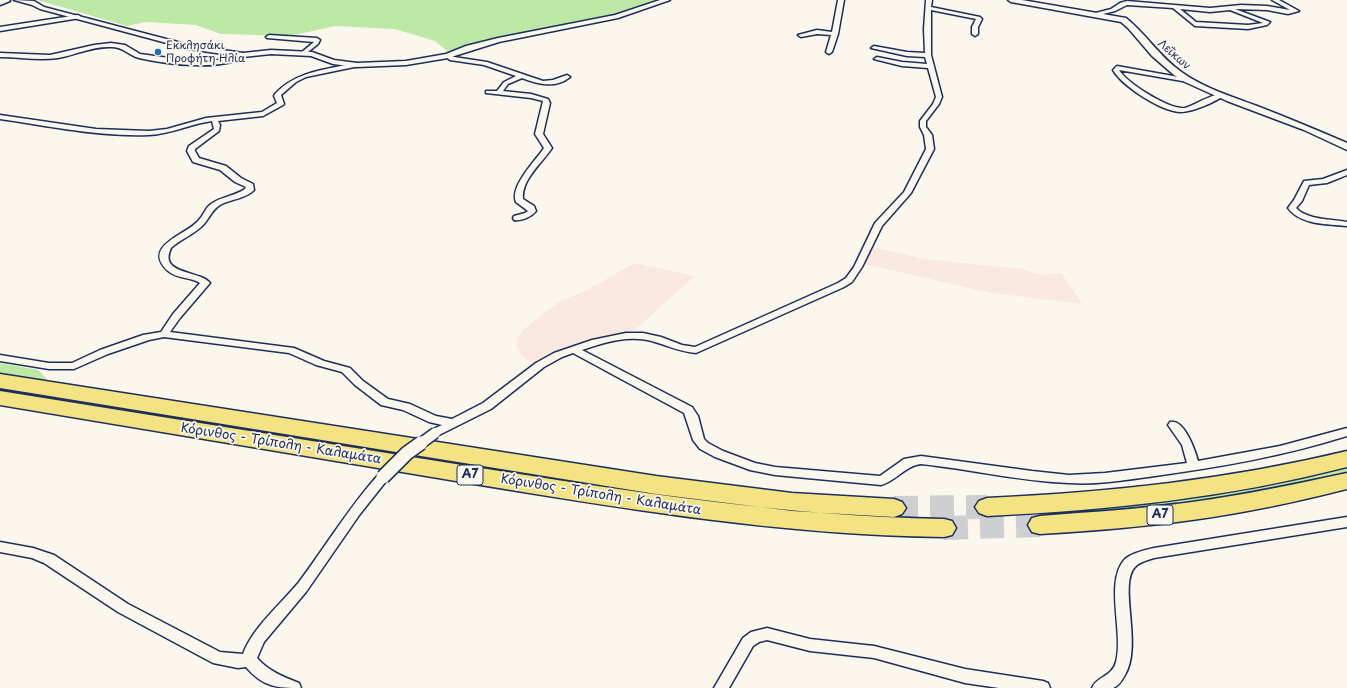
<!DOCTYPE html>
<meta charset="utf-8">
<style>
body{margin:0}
canvas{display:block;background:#fbf7ec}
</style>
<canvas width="1347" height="688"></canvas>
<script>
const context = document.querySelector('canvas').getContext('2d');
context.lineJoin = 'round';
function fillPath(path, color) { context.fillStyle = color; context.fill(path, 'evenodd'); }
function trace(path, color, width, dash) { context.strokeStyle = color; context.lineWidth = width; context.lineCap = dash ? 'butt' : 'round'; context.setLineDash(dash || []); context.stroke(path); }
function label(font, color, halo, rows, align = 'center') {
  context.font = font + ' "Playpen Sans",sans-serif'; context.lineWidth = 3.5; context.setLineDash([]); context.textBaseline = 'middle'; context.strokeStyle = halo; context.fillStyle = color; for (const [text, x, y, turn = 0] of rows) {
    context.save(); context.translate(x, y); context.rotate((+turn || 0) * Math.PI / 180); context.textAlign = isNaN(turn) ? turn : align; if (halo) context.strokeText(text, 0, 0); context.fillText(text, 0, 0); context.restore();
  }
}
const built = new Path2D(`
 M873,247L924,259L1023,269L1040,275L1061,273L1074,291L1082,304L991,293L864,264Z
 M635,263L695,276L636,329L566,349L533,365L522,356L517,347V337L524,329L560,301L585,291Z`);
const green = new Path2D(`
 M37,0H664L625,13L567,26L530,31L447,51L435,41L395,29L335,26L290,36L221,34L196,25L146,22L127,26Z
 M0,363L38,370L47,379L40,382L0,375Z
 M0,387L896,515L898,520L654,497L0,391Z
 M1347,467V473C1239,497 1131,514 1019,518L1016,513C1127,509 1240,496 1347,467Z`);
const motorwayTunnel = new Path2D(`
 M894,508L987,507
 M944,528L1040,525`);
const minor = new Path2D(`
 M0,0H9L10,1L0,5Z
 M838,0H844L838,34L832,52L829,54L826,52L831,35L817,34L801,37L798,35L817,30L832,32Z
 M926,0H932L931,7L980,17L982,19L978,27V34L975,36L972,34V27L976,19L931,10V55L942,97L939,104L926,121V127L932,135L934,149L911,193L882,226L862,267L852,282L844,287L696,353C679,351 671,347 655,342C631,334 605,342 582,350L692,407L698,416L704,439L708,443L723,451L755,463L775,467L880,476L904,459L921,456L1032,471L1069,475L1105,473L1187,463L1182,445L1168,425L1170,422C1184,418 1195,450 1198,461L1280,446L1347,428V436C1284,456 1220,467 1155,476C1126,480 1097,485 1068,483C1018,481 970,469 921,464C905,466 896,481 881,485L775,475L750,470L715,457L700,449L693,440L684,413L573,353L562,357L544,367L491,409L435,437L431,436L429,433L431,430L442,425L429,422L403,410L381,405L355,385L342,372L316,365L289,353L164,337L149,340L108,354L74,369H49L0,361V355L49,363H72L100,350L143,335L161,332L173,314L200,283C191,277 177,279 168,271C141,246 186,235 198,221C206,213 204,207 216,201C223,197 244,193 246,187L235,182L220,170L193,162L187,151L189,146L214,129L212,121C190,124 171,134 149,135C99,137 49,126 0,119V115L96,129L149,131L167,129L206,118L262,112L277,103L274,96L275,94C296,71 328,69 357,63L359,64V66L306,77L296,82L281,95L284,104L283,105L263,116L218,121L220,125L219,131L195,149V151L199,158L226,166L241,178L253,184L254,190C246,199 230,199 220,205C212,210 210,217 204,224C195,234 181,239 171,248C158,275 200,270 210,283L180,318L170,332L294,348L324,361L350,368L363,381L388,399L410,404L436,416L452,419L483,403L536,363L554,353L592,340L626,333H643L661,337L682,345L695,347L838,283L846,278L854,267L875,223L904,192L926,149L924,135L920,127V121L933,104L936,97L928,68L902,66L874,59L877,57L902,62L927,64L925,57L907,56L871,48L874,46L907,52L925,53L924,29Z
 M1272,0H1279L1299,11L1288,14L1267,10L1235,9L1270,22L1267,25L1248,29L1195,26L1173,8L1127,5L1115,11L1095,16L1092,14L1111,9L1120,3L1127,1L1210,8L1241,5L1267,6L1290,10ZM1180,9L1210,12L1230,10L1263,23L1248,25L1196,22Z
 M78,15L80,16V18L0,31V27Z
 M269,35L317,38L320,40L318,44L304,55L302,54V52L314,42L267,38L266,37Z
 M111,43L125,45L140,54L191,61L218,60L243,53L246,55C224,72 165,64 139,58C128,55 124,47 111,47C93,46 75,55 58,58C38,61 19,57 0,57V53L50,55L94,45Z
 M448,54L454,57L487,62L543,81L553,80L567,75L570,77C555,89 538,84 522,78L508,84L503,91L531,94L548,99L550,103L543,134L552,148C542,163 521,180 523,199L534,206L536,211C531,217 522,221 514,220L513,218L514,216L525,213L528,211L516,202C509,187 536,160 544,148L535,134L543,101L531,98L486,93V91H497L504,82L516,76L484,65L450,60L445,56Z
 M1117,66L1190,79V81L1188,82L1119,70C1127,83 1169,110 1185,108C1194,106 1218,90 1224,95C1216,102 1192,112 1181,112C1162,112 1122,86 1113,70Z
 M1347,170V175L1327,183L1309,185L1302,201L1296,208C1307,220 1332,219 1347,222V226C1328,224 1300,225 1288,208L1294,200L1304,181L1323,179Z
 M383,473L387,474L389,477L387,480L360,514L306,592L264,642L257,658C268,671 284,677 299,683L301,688C277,688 263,687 246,667L238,668L213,663L118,612L44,563L32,558L0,552V542L33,548L54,555L128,604L220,652L243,654C253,627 281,604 299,582C326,546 349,507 379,474Z
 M1347,517V527L1154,558C1148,560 1139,562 1135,567C1118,585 1143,645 1125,675C1122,680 1119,686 1113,688C1107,688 1098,688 1092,688C1097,676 1112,677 1116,662C1124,633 1104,581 1125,559C1132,553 1145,550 1154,548Z
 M767,628L810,639L874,646L965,669L1043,681L1048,683L1050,688H999L965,683L874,658L810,651L767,640L759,642L753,646L729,688H714L743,638L751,632Z`);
const tertiary = new Path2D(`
 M14,0L34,1L44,7L189,45L243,53L271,50L312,52L334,60L357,63L406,61L446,54L466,46L498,38L615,15L660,0H670L618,18L499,42L448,58L406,65L357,67L333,64L311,56L271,54L243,57L189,49L40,9L32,5Z
 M1008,0H1022L1126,18C1146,34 1159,56 1180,71C1201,87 1233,97 1257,106C1288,118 1317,130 1347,143V150L1304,130L1227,101L1185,82L1174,75L1152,56L1128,28L1121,22L1011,2Z`);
const motorway = new Path2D(`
 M0,374L656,476L792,493L894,499L902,502L906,508L902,514L894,517L792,511L656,494L0,388Z
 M0,391C156,416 312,441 468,466C627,491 783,516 944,519L952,521L956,528L952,535L944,537C782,535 627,509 468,483C312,457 156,431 0,405Z
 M1347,451V467C1226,498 1111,510 987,516L979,513L975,507L979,501L987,498C1110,492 1227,480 1347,451Z
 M1347,473V489C1296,502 1244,513 1192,520C1141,527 1091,531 1040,534L1032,532L1028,525L1032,518L1040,516C1091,512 1141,509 1192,502C1244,495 1296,484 1347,473Z`);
const minorBridgeFar1 = new Path2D(`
 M420,444L435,433`);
const minorBridge = new Path2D(`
 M383,477L407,453L421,443`);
const markers = [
 [158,52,4,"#1f6fb2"]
];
const farPoinames = [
 ["Εκκλησάκι",166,46],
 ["Προφήτη Ηλία",166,59]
];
const farStreetnames = [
 ["Λεΐκων",1174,55,41]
];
const shields = [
 [470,475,26],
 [1160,515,26]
];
const shieldNames = [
 ["Α7",470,475],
 ["Α7",1160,515]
];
const streetNames = [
 ["Κόρινθος - Τρίπολη - Καλαμάτα",281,444,9],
 ["Κόρινθος - Τρίπολη - Καλαμάτα",601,495,9]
];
fillPath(built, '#fbe9e0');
fillPath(green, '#bde8a5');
trace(motorwayTunnel, '#cecfd0', 24, [24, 12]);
trace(minor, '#1b2f5e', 3);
trace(tertiary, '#1b2f5e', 3);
trace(motorway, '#1b2f5e', 3);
fillPath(minor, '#fbf7ec');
fillPath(tertiary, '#fbf7ec');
fillPath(motorway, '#f4e382');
trace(minorBridgeFar1, '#1b2f5e', 13, []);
trace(minorBridge, '#1b2f5e', 16, []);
trace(minorBridgeFar1, '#fbf7ec', 10);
trace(minorBridge, '#fbf7ec', 13);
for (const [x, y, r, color] of markers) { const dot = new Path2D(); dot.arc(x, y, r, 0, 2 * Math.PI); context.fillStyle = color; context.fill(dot); trace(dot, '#fbf7ec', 1.5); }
label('11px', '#1b2f5e', '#fbf7ec', farPoinames, 'left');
label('11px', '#1b2f5e', '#fbf7ec', farStreetnames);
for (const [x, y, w] of shields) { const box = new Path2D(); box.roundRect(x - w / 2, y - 10, w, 20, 3); context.fillStyle = '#fbf7ec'; context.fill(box); trace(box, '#1b2f5e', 1); }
label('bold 12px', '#1b2f5e', null, shieldNames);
label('13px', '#1b2f5e', '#fbf7ec', streetNames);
</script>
